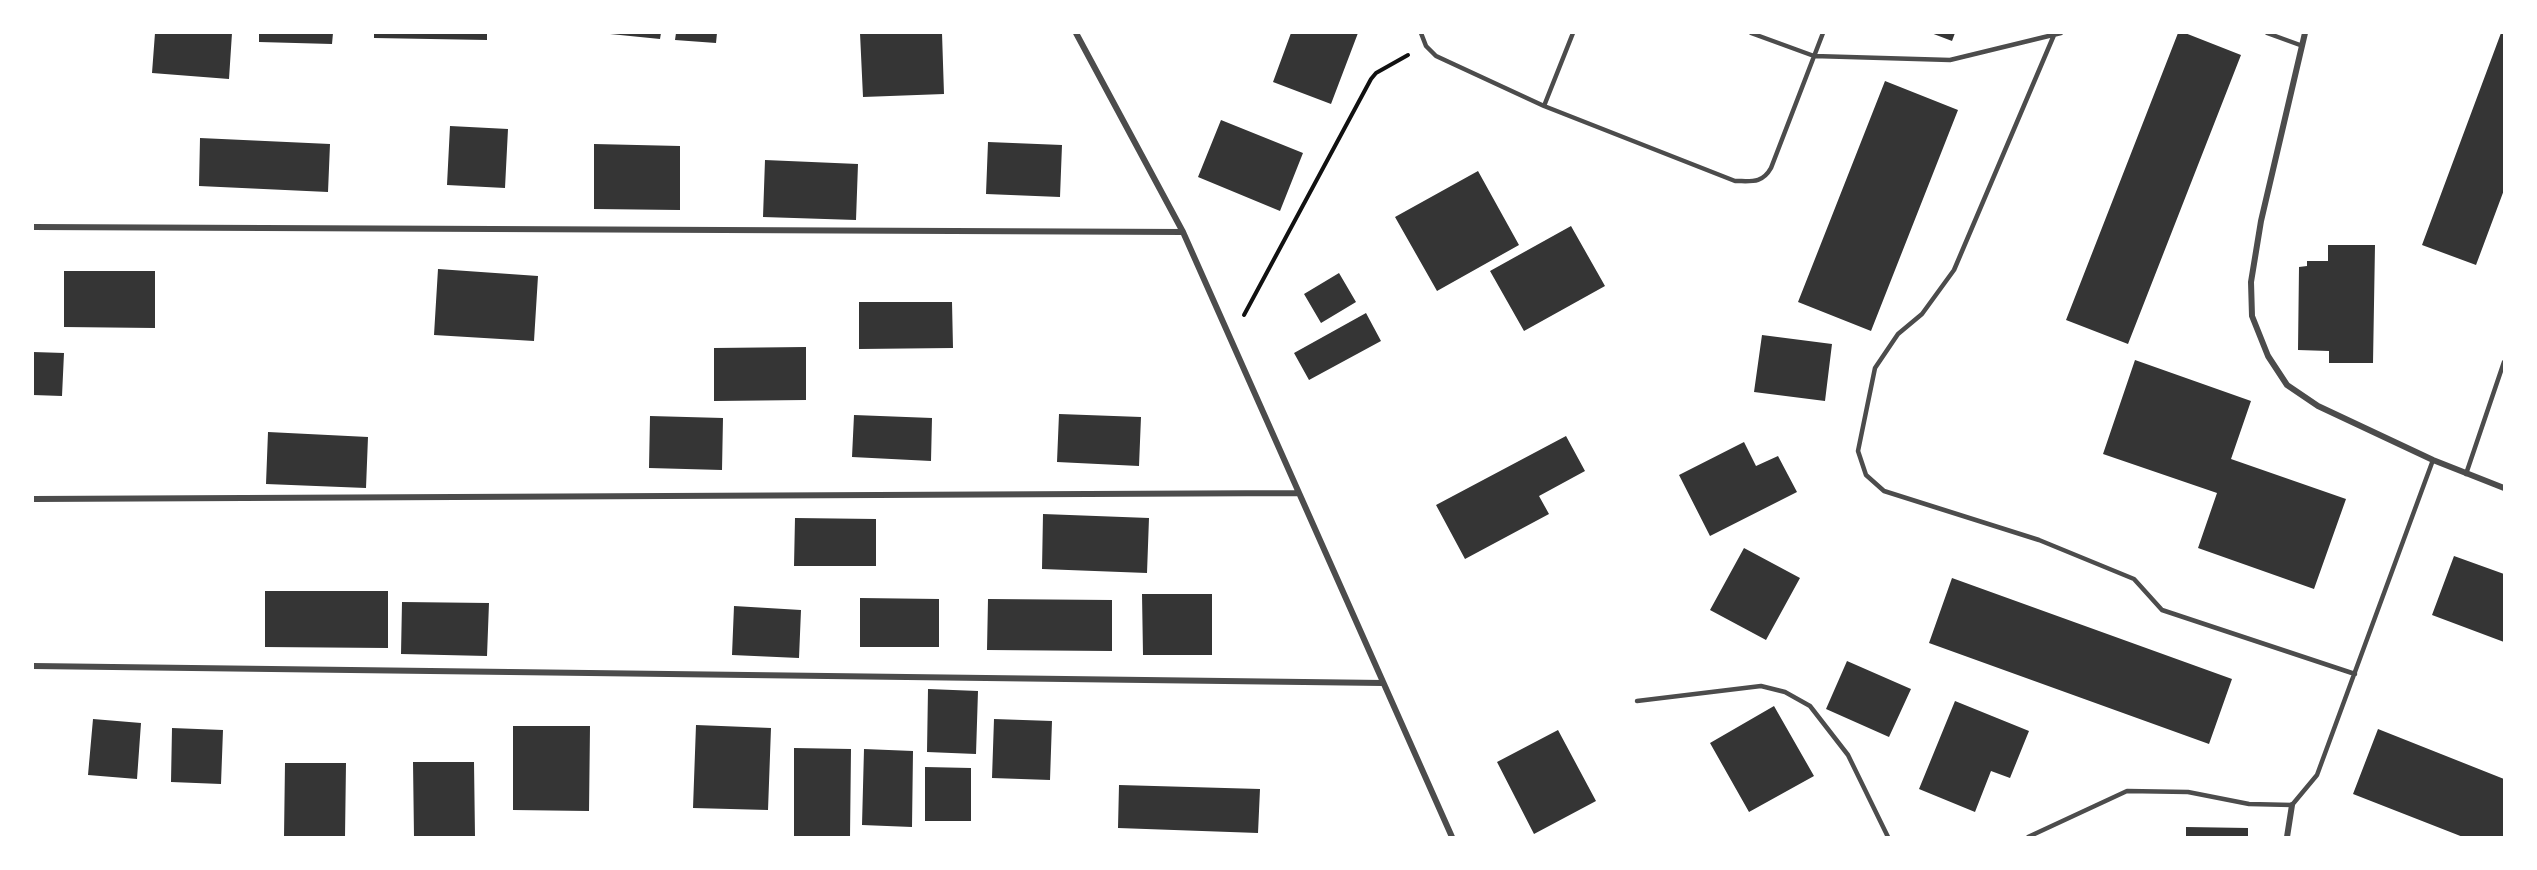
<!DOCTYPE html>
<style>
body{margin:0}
#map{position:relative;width:2537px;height:870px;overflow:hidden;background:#fff;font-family:Lora,serif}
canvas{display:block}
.frame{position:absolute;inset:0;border:34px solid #fff;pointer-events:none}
</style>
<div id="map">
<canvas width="2537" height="870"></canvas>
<div class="frame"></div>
</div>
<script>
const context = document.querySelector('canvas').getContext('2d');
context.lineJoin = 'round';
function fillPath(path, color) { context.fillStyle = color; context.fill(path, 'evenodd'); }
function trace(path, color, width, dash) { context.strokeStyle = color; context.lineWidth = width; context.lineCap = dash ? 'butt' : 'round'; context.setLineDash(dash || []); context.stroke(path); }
const building = new Path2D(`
 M155,33H232L229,79L152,73Z
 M259,33H333L332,44L259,42Z
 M374,33H487V40L374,38Z
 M600,33H661L660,39Z
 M676,33H717L716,43L675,40Z
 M860,33H942L944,94L863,97Z
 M1291,33H1358L1331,104L1273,82Z
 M1931,33H1955L1952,41Z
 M2178,33H2185L2241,55L2128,344L2066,320Z
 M2501,33H2504V190L2476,265L2422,245Z
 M1885,81L1958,110L1871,331L1798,302Z
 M1221,120L1303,153L1280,211L1198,177Z
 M450,126L508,129L505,188L447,185Z
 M200,138L330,144L328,192L199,186Z
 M988,142L1062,145L1060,197L986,194Z
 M594,144L680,146V210L594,209Z
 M765,160L858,164L856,220L763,217Z
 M1478,171L1519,245L1437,291L1395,217Z
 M1571,226L1605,286L1524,331L1490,271Z
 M2328,245H2375L2373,363H2329V351L2298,350L2299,267L2307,266V261H2328Z
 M438,269L538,276L534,341L434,335Z
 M64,271H155V328L64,327Z
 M1339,273L1356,302L1321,323L1304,294Z
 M859,302H952L953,348L859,349Z
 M1366,313L1381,341L1309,380L1294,353Z
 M1762,335L1832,344L1825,401L1754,392Z
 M806,347V400L714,401V348Z
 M33,352L64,353L62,396L33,395Z
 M2135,360L2251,401L2231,459L2346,499L2314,589L2198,548L2217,493L2103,454Z
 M1059,414L1141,417L1139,466L1057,462Z
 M854,415L932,418L931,461L852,457Z
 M650,416L723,418L722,470L649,468Z
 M268,432L368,437L366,488L266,484Z
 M1566,436L1585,471L1539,496L1549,514L1465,559L1436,505Z
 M1744,442L1756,466L1778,456L1797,492L1710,536L1679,475Z
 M1043,514L1149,518L1147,573L1042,569Z
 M795,518L876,519V566H794Z
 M1744,548L1800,578L1766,640L1710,610Z
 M2454,556L2504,574V642L2432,615Z
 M1952,578L2232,679L2209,744L1929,643Z
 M265,591H388V648L265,647Z
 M1142,594H1212V655H1143Z
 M860,598L939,599V647H860Z
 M988,599L1112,600V651L987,650Z
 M402,602L489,603L487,656L401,654Z
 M734,606L801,610L799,658L732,655Z
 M1847,661L1911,689L1889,737L1826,709Z
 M928,689L978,691L976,754L927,752Z
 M1955,701L2029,731L2010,778L1991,771L1975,812L1919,789Z
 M1774,706L1814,776L1749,812L1710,743Z
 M93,719L141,723L137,779L88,775Z
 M994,719L1052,721L1050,780L992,778Z
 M696,725L771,728L768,810L693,808Z
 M513,726H590L589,811L513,810Z
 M172,728L223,730L221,784L171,782Z
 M2378,729L2504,779V837H2463L2353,794Z
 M1558,730L1596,801L1534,834L1497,762Z
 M794,748L851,749L850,837H794Z
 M864,749L913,751L912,827L862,825Z
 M413,762H474L475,837H414Z
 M285,763H346L345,837H284Z
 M925,767L971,768V821H925Z
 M1119,785L1260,789L1258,833L1118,828Z
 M2186,827L2248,828V837H2186Z`);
const path = new Path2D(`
 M1244,315L1371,79L1376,73L1408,55`);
const service = new Path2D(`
 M1421,33L1426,46L1436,56L1544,106L1735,181C1751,181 1762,184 1771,168L1823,33
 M1751,33L1814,56L1950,60L2061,33
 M2267,33L2300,45
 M2054,35L1954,270L1922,314L1898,334L1875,368L1858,451L1866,475L1884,491L2039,540L2134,579L2162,610L2355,674
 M1544,106L1573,33
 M2466,474L2504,362
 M1637,701L1761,686L1785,692L1810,706L1848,755L1888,837
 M2028,837L2127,791L2188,792L2249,804L2292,805L2317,775L2433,460`);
const minor = new Path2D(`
 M1076,33L1183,232L1452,837
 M2305,33L2261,221L2251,282L2252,316L2268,356L2287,385L2318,406L2433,460L2504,488
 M33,227L1183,232
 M33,499L1299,493
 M33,666L1383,683
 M2287,837L2292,805`);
fillPath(building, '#353535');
trace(path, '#111', 4);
trace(service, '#4c4c4c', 4.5);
trace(minor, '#4c4c4c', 6);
</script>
